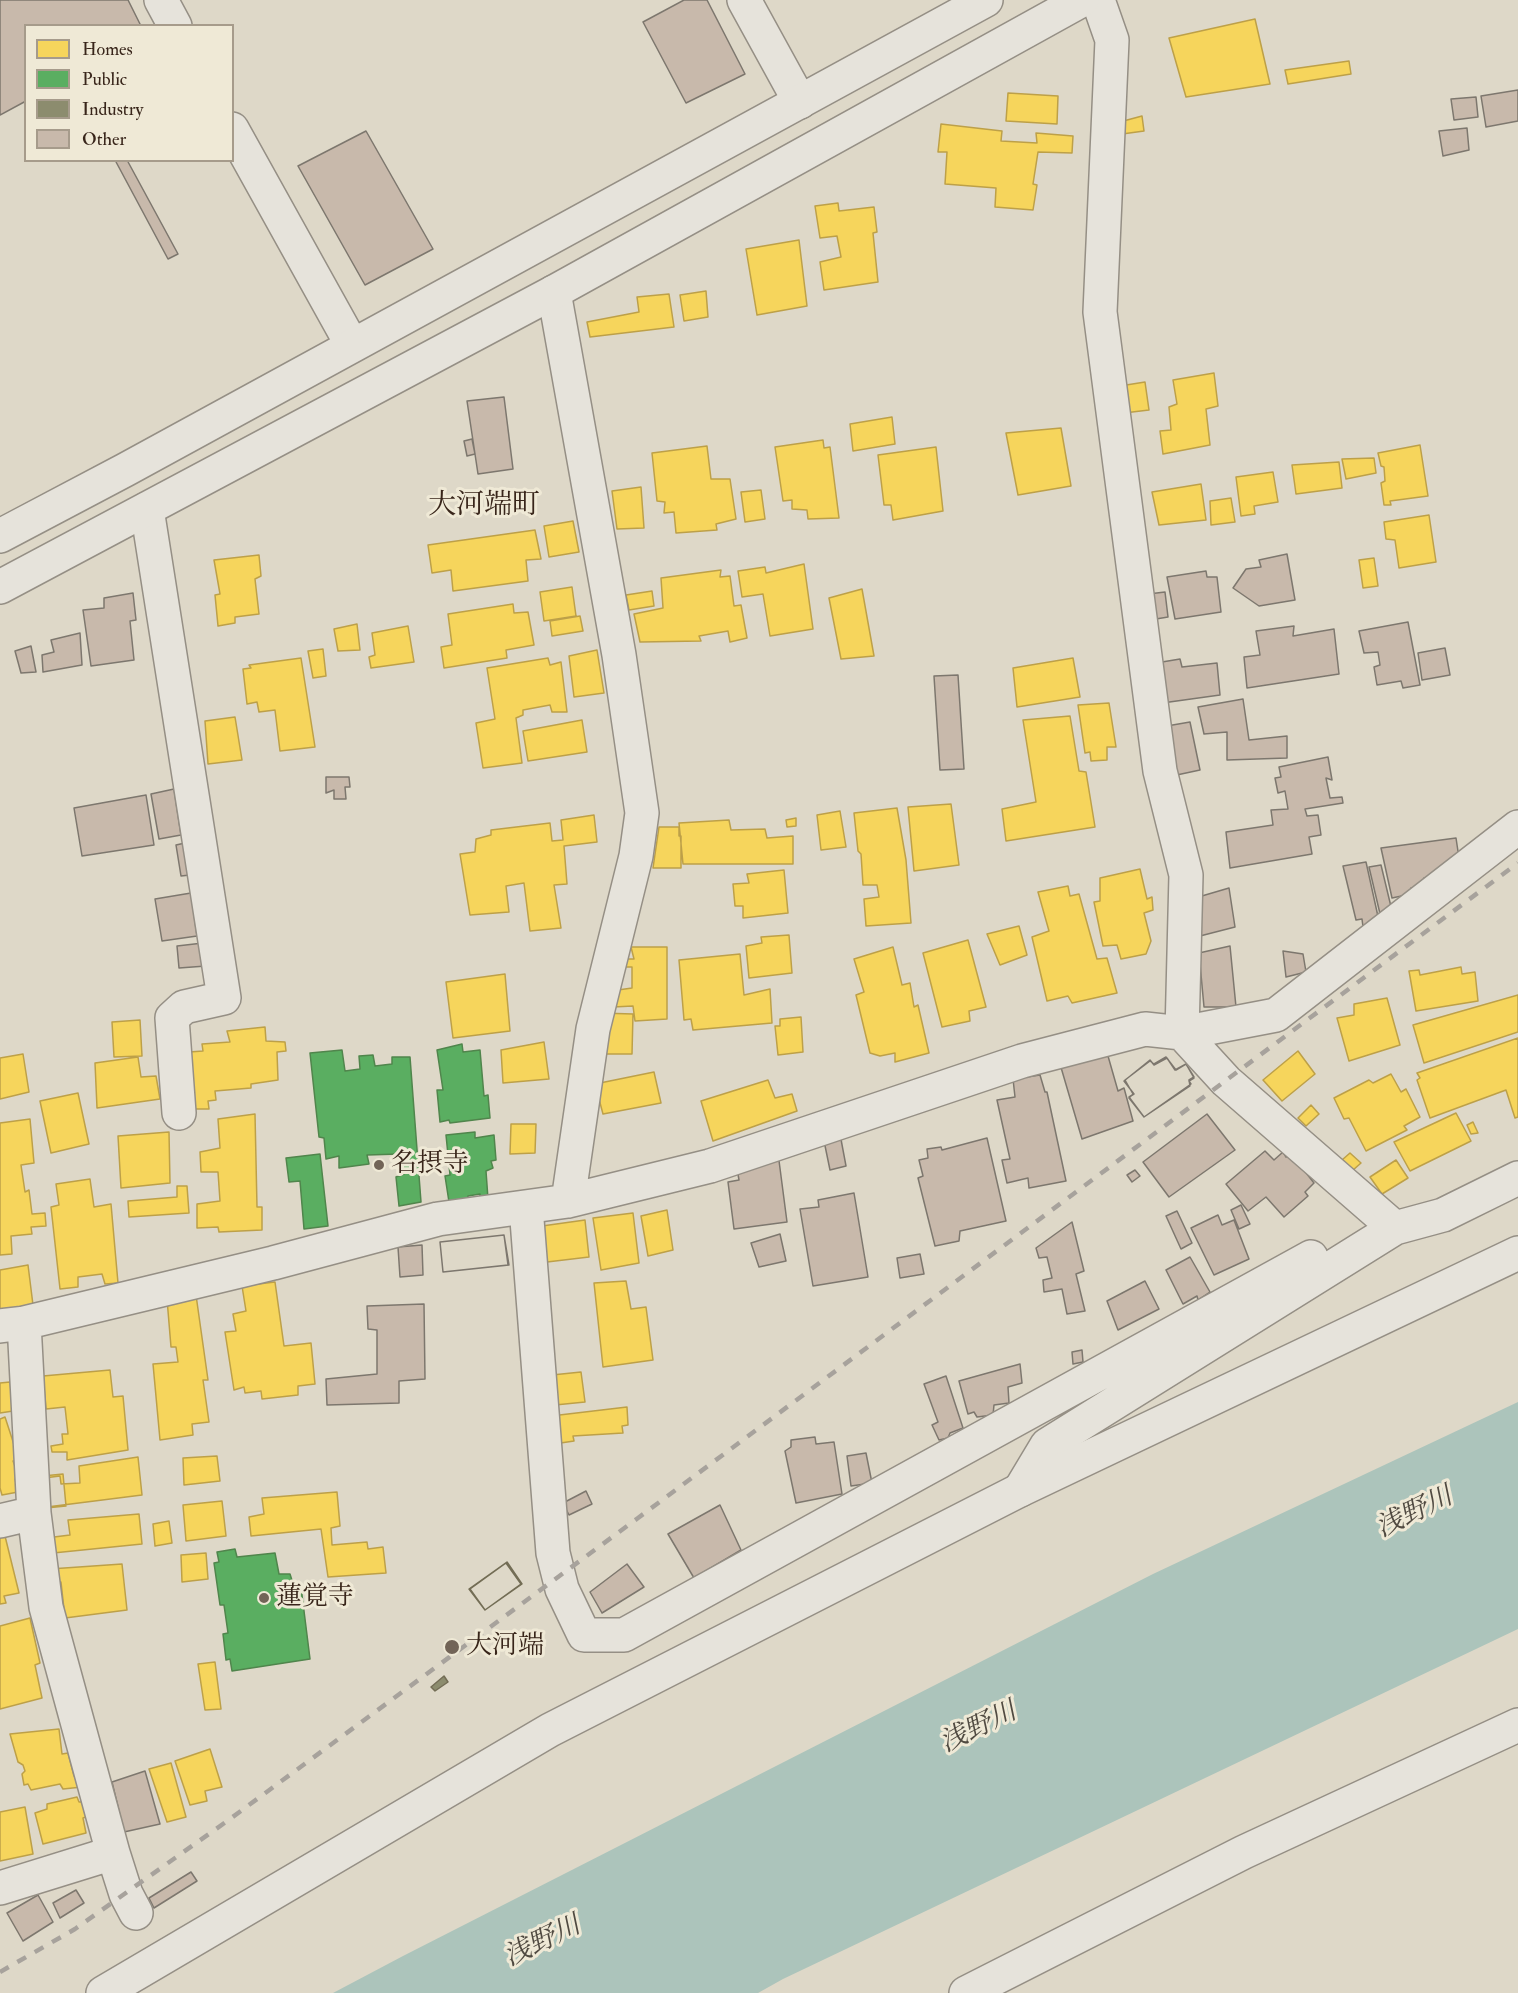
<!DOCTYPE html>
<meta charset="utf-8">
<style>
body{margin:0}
#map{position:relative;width:1518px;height:1993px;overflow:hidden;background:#ded8c8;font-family:"IM FELL Double Pica",serif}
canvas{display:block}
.legend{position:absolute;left:24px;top:24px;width:210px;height:138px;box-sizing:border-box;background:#efe9d6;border:2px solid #a69b8b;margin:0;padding:8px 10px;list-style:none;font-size:18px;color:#38251a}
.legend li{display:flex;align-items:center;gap:12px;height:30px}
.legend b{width:30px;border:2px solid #a69b8b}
</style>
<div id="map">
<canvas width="1518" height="1993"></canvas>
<ul class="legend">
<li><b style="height:16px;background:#f6d55c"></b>Homes</li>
<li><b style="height:16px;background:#5aae61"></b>Public</li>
<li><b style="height:16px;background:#8c8c6e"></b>Industry</li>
<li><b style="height:16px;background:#c8b9ab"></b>Other</li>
</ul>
</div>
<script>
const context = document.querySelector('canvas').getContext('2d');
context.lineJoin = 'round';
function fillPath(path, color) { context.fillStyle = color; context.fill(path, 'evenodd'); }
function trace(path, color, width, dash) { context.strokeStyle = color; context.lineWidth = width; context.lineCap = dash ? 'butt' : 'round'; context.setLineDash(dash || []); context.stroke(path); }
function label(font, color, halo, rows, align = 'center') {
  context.font = font + ' "IM FELL Double Pica","Noto Serif JP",serif'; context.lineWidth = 6; context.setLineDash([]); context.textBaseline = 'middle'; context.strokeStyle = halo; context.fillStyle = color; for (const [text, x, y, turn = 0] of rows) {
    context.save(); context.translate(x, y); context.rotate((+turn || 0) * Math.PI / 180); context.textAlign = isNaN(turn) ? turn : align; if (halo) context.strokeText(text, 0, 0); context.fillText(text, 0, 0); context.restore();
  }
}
const water = new Path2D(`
 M1518,1402V1629L783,1979L758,1993H333L403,1956L1153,1574Z`);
const homes = new Path2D(`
 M1255,19L1270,84L1186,97L1169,38Z
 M1349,61L1351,74L1288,84L1285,70Z
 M1008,93L1058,96L1057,124L1006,121Z
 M1142,116L1144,131L1115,135L1116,123Z
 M941,124L1002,131L1001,141L1037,143L1036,133L1073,136L1072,153L1038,152L1033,184L1037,185L1033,210L995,207L996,188L945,184L947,152H938Z
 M838,203L839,211L874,207L877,232L873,233L878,282L824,290L820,262L841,257L837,236L820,238L815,206Z
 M799,240L807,306L757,315L746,249Z
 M706,291L708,317L684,321L680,295Z
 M669,294L674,327L590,337L587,322L639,312L637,297Z
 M1214,373L1218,406L1206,409L1210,445L1163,454L1160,431L1171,430L1169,407L1177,404L1173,380Z
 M1145,382L1149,410L1124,413L1120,386Z
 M892,417L895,444L853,451L850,424Z
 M1061,428L1071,486L1018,495L1006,433Z
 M823,440L824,448L830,447L839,518L808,519L807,510L792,509V500L783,501L775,447Z
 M1420,445L1428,496L1390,501L1391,505H1384L1381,483L1385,481L1384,467L1381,466L1378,453Z
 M707,446L711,479H730L736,519L716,524L717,530L676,533L674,512L664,513L665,502L657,501L652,453Z
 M936,447L943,511L893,520L891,505H884L878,455Z
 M1374,458L1376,473L1346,479L1342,459Z
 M1339,462L1342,488L1296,494L1292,465Z
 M1273,472L1278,502L1254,506L1255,514L1241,516L1236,477Z
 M1201,484L1206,520L1159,525L1152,492Z
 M641,487L644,528L617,529L612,491Z
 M761,490L765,519L745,522L741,492Z
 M1231,498L1235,522L1211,525L1210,501Z
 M1429,515L1436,562L1399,568L1395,540L1386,539L1384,522Z
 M573,521L579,552L549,557L544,526Z
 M535,530L541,559L526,560L528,581L453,591L451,570L432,573L428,545Z
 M259,555L261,576L255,579L259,614L235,617V623L218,626L215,595L220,594L214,560Z
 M1374,558L1378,586L1363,588L1359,560Z
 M804,564L813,629L770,636L763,594L742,597L738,571L765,567L766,573Z
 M721,570L720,577L730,576L734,606L741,605L747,638L730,642L728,631L699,636L701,641L640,642L634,614L663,608L661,578Z
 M572,587L576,616L544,621L540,592Z
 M862,589L874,656L841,659L829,598Z
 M652,591L654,606L629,610L626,595Z
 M513,604L514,613L528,612L534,645L506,650L507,658L444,668L441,647L452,645L448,614Z
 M580,616L583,631L552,636L550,621Z
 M357,624L360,650L338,651L334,629Z
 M408,626L414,662L371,668L369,657L375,655L372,633Z
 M323,649L326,676L313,678L308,651Z
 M597,650L604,693L574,697L569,656Z
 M301,658L315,747L280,751L275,710L259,712L257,702L247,704L243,669L251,668L249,665Z
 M548,658L550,665L561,662L567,712H552L550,705L523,710V715L516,718L522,763L483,768L476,723L495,719L487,668Z
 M1073,658L1080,697L1017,707L1013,668Z
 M1109,703L1116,747H1107V760L1091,761L1090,752L1085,753L1078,705Z
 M1070,716L1079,771L1086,772L1095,827L1006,841L1002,809L1036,802L1023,720Z
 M235,717L242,760L208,764L205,721Z
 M582,720L587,752L528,761L523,731Z
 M951,804L959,865L914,871L908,807Z
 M897,808L906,860L911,923L866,926L864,899L879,897L877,885H863L861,854L858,851L854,813Z
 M840,811L846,847L821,850L817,815Z
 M594,815L597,842L564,846L567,884L554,885L561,928L530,931L524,883L506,886L509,912L470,915L460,854L475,852L476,839L491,835V830L550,823L552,841L563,840L561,820Z
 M796,818V826L787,827L786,820Z
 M729,820L731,830L765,829L767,838L793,836V864H683L679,823Z
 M659,827H679V836H681V868H653Z
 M1140,869L1147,899L1152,897L1153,910L1144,913L1151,941L1146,954L1121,959L1117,945L1103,946L1094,902L1100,901V878Z
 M784,870L788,913L743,918V906H735L733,884L749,883L747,874Z
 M1068,886L1070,896L1079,894L1097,959L1107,958L1117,993L1072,1003L1068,996L1047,1001L1032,937L1049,931L1038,892Z
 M1019,926L1027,955L1000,965L987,934Z
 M789,935L792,973L749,978L746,946L762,943L761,937Z
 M968,940L986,1007L969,1011L970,1021L942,1027L923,953Z
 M631,947H667V1019L635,1021L633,1006L613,1007L611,991L632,988V967H623V959H634Z
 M893,947L902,985L910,983L914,1007L918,1005L929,1053L895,1062V1053L880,1056L870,1053L856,995L864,992L854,959Z
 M740,954L744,995L770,989L772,1023L693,1030L691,1019L684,1020L679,960Z
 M1461,967L1462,974L1475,972L1478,1001L1416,1011L1409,971L1419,970L1420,975Z
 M505,974L510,1031L453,1038L446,982Z
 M1518,995V1032L1424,1063L1413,1025Z
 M1387,998L1400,1045L1349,1061L1337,1018L1354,1015V1004Z
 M600,1013L633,1014L632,1054H600Z
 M801,1017L803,1052L778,1055L775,1026H780V1019Z
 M140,1020L142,1056L114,1057L112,1022Z
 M265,1027L266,1041L285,1042L286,1051L277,1052L278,1080L251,1084V1088L215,1091L216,1100L208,1101L209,1109H195L189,1052L203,1051L202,1044L230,1042L227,1031Z
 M1518,1038V1117L1515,1118L1506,1090L1430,1118L1417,1080L1420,1078L1417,1073Z
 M544,1042L549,1079L503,1083L501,1050Z
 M1298,1051L1315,1074L1282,1101L1263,1080Z
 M23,1054L29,1092L0,1099V1058Z
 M138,1057L141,1077L156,1076L160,1099L97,1108L95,1063Z
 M654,1072L661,1103L603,1114L595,1084Z
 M1391,1074L1401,1092L1406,1089L1420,1117L1404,1126L1407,1130L1366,1151L1349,1118L1344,1119L1334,1098L1369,1080L1373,1083Z
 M768,1080L775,1098L792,1094L797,1111L713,1141L701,1101Z
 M78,1093L89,1144L51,1153L40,1101Z
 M1311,1105L1319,1114L1306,1126L1298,1118Z
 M1456,1113L1471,1141L1410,1171L1394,1142Z
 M255,1114L257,1207H262V1230L219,1232L218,1227L197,1228V1204L220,1201L218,1172H201L200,1152L220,1148L218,1119Z
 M30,1119L34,1163L21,1165L25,1192L29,1190L32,1214L45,1213L46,1226L31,1227L32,1234L11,1236L12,1254L0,1255V1123Z
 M1473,1122L1478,1133L1471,1134L1467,1125Z
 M511,1124H536L535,1153L510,1154Z
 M169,1132L170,1183L121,1188L118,1136Z
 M1350,1153L1361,1163L1352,1171L1342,1160Z
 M1396,1160L1408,1178L1382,1194L1370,1177Z
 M90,1179L94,1207L111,1204L118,1283L105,1284L102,1274L78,1277V1287L60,1289L51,1207L59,1205L56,1184Z
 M177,1186H187L189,1213L129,1217L128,1201L177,1197Z
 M667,1210L673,1250L648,1256L641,1216Z
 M633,1213L639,1263L601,1270L593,1218Z
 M585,1220L589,1257L547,1262L542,1226Z
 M28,1265L33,1305L0,1310V1270Z
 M626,1281L631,1309L646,1307L653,1360L603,1367L594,1283Z
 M275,1282L284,1346L311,1343L315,1384L298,1386V1395L262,1399L261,1391L245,1393L244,1387L234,1390L225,1332L236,1331L233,1314L246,1311L242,1286Z
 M196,1295L208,1380H203L209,1422L192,1424L193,1435L160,1440L153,1364L178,1362L176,1347H171L167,1299Z
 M110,1370L113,1397L123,1396L128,1450L67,1460V1452H52L51,1446L63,1444L62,1434H68L65,1407L46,1409L43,1376Z
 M581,1372L585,1402L555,1405L552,1375Z
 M10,1382L13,1411L0,1413V1383Z
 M627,1407L628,1425L622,1426L623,1433L573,1436L574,1441L554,1444L551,1416Z
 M5,1417L19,1460L13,1461L19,1477L15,1479L18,1492L2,1495L0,1488V1419Z
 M217,1456L220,1481L184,1485L183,1458Z
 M138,1457L142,1495L47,1507L44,1478L60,1476L61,1484L80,1483L79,1466Z
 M63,1474L66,1506L46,1508L43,1476Z
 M337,1492L340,1526L331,1528L332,1545L367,1542L368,1549L383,1547L386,1573L328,1577L321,1529L251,1536L249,1517L264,1514L262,1498Z
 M222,1501L226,1536L186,1541L183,1505Z
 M139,1514L142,1544L53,1553L46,1538L70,1535L68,1520Z
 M169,1521L172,1543L155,1546L153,1524Z
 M5,1536L19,1593L4,1596L6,1603L0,1604V1537Z
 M206,1553L208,1579L182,1582L181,1555Z
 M122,1564L127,1610L65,1618L61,1582H51L50,1569Z
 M30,1618L40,1663L35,1665L42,1698L0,1709V1626Z
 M215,1662L221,1709L205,1710L198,1664Z
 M59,1729L62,1754L68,1753L74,1776L81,1775L82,1787L63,1789L60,1784L31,1790L28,1784L24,1785L22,1774L25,1771L23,1765L18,1762L10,1734Z
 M210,1749L222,1787L205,1791L207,1801L190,1805L175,1761Z
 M171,1763L186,1817L167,1822L149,1769Z
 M77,1797L79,1802H86L89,1816L83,1818L86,1833L43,1844L35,1813L47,1809V1804Z
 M25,1807L33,1854L0,1861V1812Z`);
const public = new Path2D(`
 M462,1044L463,1052L480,1050L484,1096L488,1095L490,1118L450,1123L449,1120L440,1122L437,1090H443L437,1050Z
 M342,1050L345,1071L360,1069L359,1056L373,1055L375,1066L392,1064V1057H410L421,1202L399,1206L396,1177L404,1174L399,1154L367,1155L369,1164L339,1168V1156L326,1159L324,1138L319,1137L310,1053Z
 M475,1132V1138L494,1135L496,1160L491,1161L493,1168L486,1171L488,1199L480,1200V1194L468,1196V1200L449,1202L445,1176L450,1175L446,1135Z
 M320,1154L328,1226L304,1229L300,1181L289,1182L286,1158Z
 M235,1549L237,1557L275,1553L279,1574H290L294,1587H301L310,1659L232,1671L230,1659L226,1660L223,1634L228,1633L224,1605H220L214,1563L219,1562L217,1552Z`);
const industry = new Path2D(`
 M507,1562L522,1584L485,1610L469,1589Z
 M506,1563L521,1584L485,1610L470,1589Z
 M444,1676L448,1682L435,1691L431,1687Z`);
const building = new Path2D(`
 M0,0H128L141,26H26V101L0,115Z
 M684,0H707L745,74L686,103L643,22Z
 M1518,90V121L1486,127L1481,96Z
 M1476,97L1478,117L1454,120L1451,99Z
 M1467,128L1469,150L1443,156L1439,131Z
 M366,131L433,249L365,285L298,166Z
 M115,160H127L178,254L168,259Z
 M504,397L513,469L478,474L467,401Z
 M472,439L475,454L467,456L464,441Z
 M1287,554L1295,600L1259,606L1233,588L1246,569L1261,567L1259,560Z
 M1206,571L1207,577H1217L1221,612L1175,619L1167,577Z
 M1165,592L1168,617L1144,621L1140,595Z
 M133,593L136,620L130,621L134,660L91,666L83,610L104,608V598Z
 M1408,622L1420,685L1403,688L1401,681L1377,685L1374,667L1380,665L1378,652L1364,653L1359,631Z
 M1294,626L1293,636L1334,629L1339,674L1247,688L1244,657L1260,655L1256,631Z
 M80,633L82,665L43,672L42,655L54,652L51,640Z
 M31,646L36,672L21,673L15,651Z
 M1445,648L1450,675L1422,680L1418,653Z
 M1180,659L1182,667L1217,663L1220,695L1155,704L1150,664Z
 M958,675L964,769L940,770L934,676Z
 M1243,699L1249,740L1287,736V758L1227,760V732L1204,734L1198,707Z
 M1190,722L1200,770L1172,776L1161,727Z
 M1328,757L1332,780L1326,778L1330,798L1342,797L1343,803L1305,809L1307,816L1318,815L1321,835L1309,837L1312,854L1230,868L1226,832L1273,825L1271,810L1288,809L1285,791L1278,793L1275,778L1281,777L1279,767Z
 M326,777H349L350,787H345L346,799H334V790L326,793Z
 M174,789L181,835L159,839L151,794Z
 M146,795L154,845L82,856L74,808Z
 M1456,838L1459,858L1438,877L1424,878V886L1411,888V894L1392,898L1381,848Z
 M185,843L190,875L181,876L176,845Z
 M1366,862L1379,921L1363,927L1362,919L1356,920L1343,866Z
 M1381,865L1393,915L1381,918L1369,867Z
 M1229,888L1235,927L1200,936L1195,898Z
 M191,893L197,936L162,941L155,899Z
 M203,943L206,966L179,968L177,946Z
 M1230,946L1236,1007H1204L1199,953Z
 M1283,951L1303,954L1306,972L1286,977Z
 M1106,1049L1118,1091L1124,1088L1133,1121L1082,1139L1060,1064Z
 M1166,1057L1176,1070L1186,1064L1194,1077L1189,1080L1190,1086L1144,1117L1129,1098L1133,1094L1125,1080L1150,1061L1154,1064Z
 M1167,1058L1175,1070L1186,1064L1194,1078L1189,1081L1191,1084L1144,1117L1129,1097L1134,1094L1124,1081L1150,1060L1154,1065Z
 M1040,1075L1045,1092H1047L1066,1181L1029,1188L1028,1178L1007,1183L1002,1160L1010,1159L997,1100L1015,1097L1013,1079Z
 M1207,1114L1235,1150L1169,1197L1143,1162Z
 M840,1134L846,1166L830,1170L823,1136Z
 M987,1138L1006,1221L960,1231L959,1241L935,1246L918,1178L923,1176L919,1160L928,1158L927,1149L941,1147L942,1150Z
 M1265,1151L1274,1160L1283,1152L1286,1157L1292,1155L1314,1183L1305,1192L1308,1196L1284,1217L1266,1197L1248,1211L1226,1184Z
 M778,1153L787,1222L734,1229L728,1182L739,1180L736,1163Z
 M1135,1170L1140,1176L1132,1182L1127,1175Z
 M854,1193L868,1277L813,1286L800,1209L819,1207L818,1200Z
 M1241,1205L1250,1224L1239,1229L1231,1210Z
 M1177,1211L1192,1243L1181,1249L1166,1216Z
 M1218,1215L1222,1225L1234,1220L1249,1259L1214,1275L1191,1228Z
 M1072,1222L1084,1271L1076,1274L1085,1311L1067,1314L1062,1289L1044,1292L1043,1280L1052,1278L1047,1257L1039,1258L1036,1248Z
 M780,1234L786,1261L759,1267L751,1243Z
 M504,1235L509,1265L443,1272L440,1242Z
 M504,1235L508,1265L443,1272L440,1242Z
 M422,1245L423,1275L400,1277L398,1247Z
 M920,1254L924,1274L900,1278L897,1258Z
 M1190,1257L1210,1292L1198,1300L1197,1296L1183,1304L1166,1270Z
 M1145,1281L1159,1309L1118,1330L1107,1301Z
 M424,1304L425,1379L399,1381V1403L327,1405L326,1379L377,1374V1330L368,1329L367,1306Z
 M1082,1350L1083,1362L1073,1364L1072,1352Z
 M1020,1364L1022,1383L1008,1387L1009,1403L994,1405L993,1415L977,1417L974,1412L968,1414L959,1381Z
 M946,1376L963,1428L950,1433L948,1438L939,1440L932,1425L938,1422L924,1384Z
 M815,1437L816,1444L834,1442L842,1494L796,1503L785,1451L791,1447V1440Z
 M866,1453L872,1483L851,1486L847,1456Z
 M586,1491L592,1504L569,1515L563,1503Z
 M720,1505L741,1550L694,1578L668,1534Z
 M627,1564L644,1587L602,1613L590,1592Z
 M145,1771L160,1824L124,1832L112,1782Z
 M191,1872L197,1881L154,1908L149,1898Z
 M76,1890L84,1903L60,1918L53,1903Z
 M38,1895L53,1922L23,1941L7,1913Z`);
const minor = new Path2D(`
 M161,0L175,26
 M744,0L800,102
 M232,129L352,345
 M554,292L619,655L642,813L636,856L593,1029L568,1201
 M147,509L224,998L184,1007L172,1018L179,1113
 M526,1207L553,1553L562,1589L584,1635H624L1311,1257
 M1395,1228L1443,1215L1518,1178
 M0,1326L24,1323L273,1263L438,1219L568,1201L710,1166L1022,1061L1145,1029L1182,1033L1276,1015L1518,827
 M1020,1490L1047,1445L1395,1228L1226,1081L1182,1033L1186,875L1160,771L1100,312L1112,40L1098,0
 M0,1521L34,1513
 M113,1853L126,1894L136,1913
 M0,1888L113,1853L46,1607L34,1513L24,1323
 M966,1993L1244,1852L1518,1725`);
const tertiary = new Path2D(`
 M0,536L125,470L986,0
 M0,587L554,292L1082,0
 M103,1993L550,1730L1020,1490L1518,1253`);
const rail = new Path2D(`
 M0,1972L75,1929L230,1819L638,1518L1518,863`);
const markers = [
 [379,1165,6,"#726457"],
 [264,1598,6,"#726457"],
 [452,1647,8,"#726457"]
];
const poiNames = [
 ["名摂寺",391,1165],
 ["蓮覚寺",276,1598],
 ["大河端",466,1647]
];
const waterNames = [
 ["浅野川",1415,1514,-26],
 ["浅野川",979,1729,-26],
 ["浅野川",543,1943,-26]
];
const quarterNames = [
 ["大河端町",484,507]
];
fillPath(water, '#acc4bb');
fillPath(homes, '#f6d55c');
trace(homes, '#bda048', 1.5);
fillPath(public, '#5aae61');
trace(public, '#50854c', 1.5);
fillPath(industry, '#8c8c6e');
trace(industry, '#736d55', 1.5);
fillPath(building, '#c8b9ab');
trace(building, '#7d776e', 1.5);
trace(minor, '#958f85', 36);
trace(tertiary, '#958f85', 36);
trace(minor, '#e6e3db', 33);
trace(tertiary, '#e6e3db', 33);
trace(rail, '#a7a29c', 4.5, [10, 10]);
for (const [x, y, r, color] of markers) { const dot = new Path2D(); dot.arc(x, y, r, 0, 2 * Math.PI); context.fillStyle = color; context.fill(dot); trace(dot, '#efe9d6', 2); }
label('26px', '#38251a', '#efe9d6', poiNames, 'left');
label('italic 27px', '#504a41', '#efe9d6', waterNames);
label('28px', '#38251a', '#efe9d6', quarterNames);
</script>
